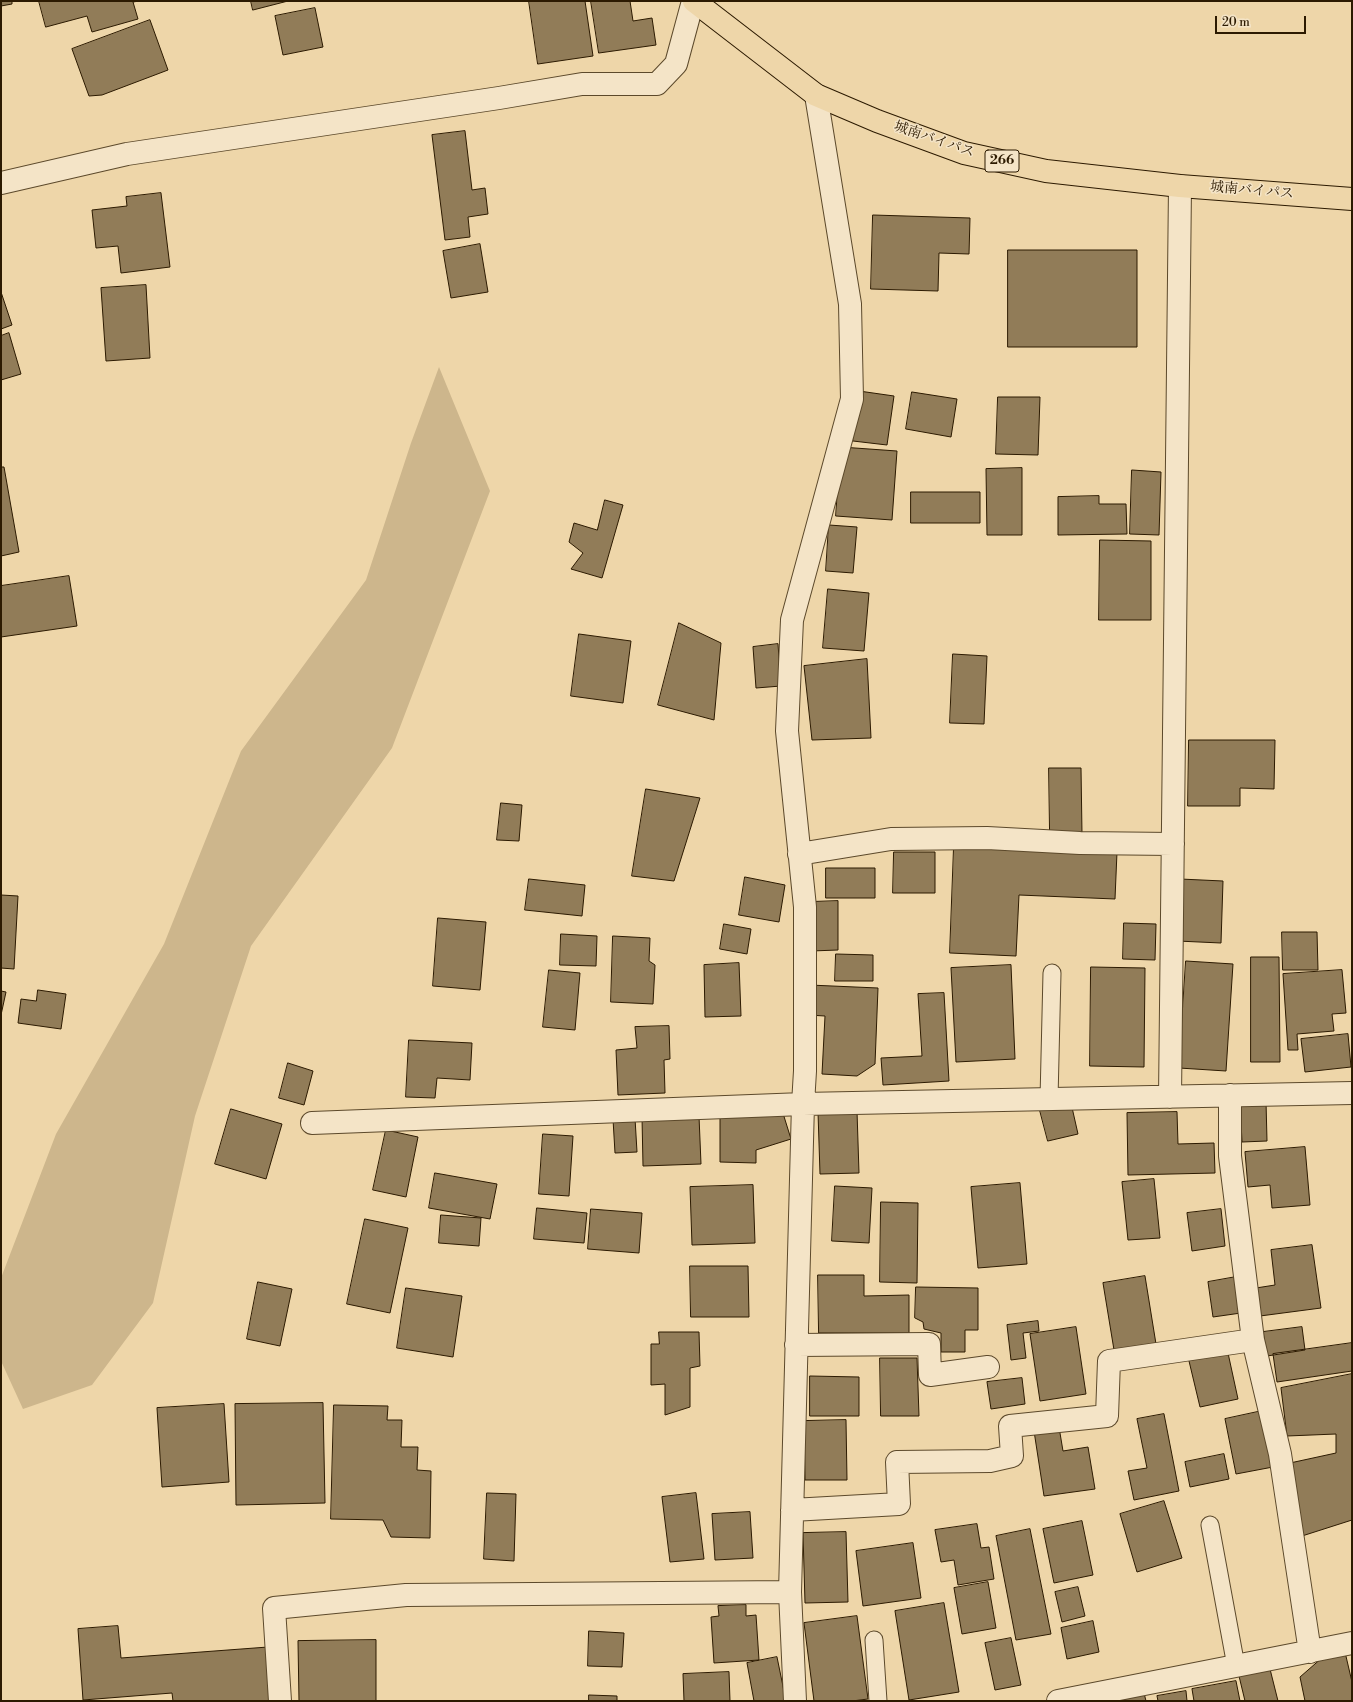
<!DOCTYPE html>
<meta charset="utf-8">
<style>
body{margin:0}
#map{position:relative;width:1353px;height:1702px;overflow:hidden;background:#eed6a9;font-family:"Libre Bodoni",serif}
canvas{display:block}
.frame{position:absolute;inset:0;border:2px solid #2c1a01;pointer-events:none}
.scale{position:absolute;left:1215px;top:16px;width:91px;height:18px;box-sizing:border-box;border:2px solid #2c1a01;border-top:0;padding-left:5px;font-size:12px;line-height:14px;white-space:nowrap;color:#2c1a01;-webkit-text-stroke:3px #f4e4c7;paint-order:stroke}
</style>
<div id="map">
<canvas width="1353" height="1702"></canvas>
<div class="frame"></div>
<div class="scale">20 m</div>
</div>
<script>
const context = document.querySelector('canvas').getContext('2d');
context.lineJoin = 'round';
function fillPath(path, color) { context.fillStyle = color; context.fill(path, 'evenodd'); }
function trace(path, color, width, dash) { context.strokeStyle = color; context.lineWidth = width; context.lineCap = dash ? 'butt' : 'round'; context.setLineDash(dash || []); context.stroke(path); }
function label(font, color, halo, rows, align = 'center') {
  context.font = font + ' "Libre Bodoni","Noto Serif JP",serif'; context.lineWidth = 3; context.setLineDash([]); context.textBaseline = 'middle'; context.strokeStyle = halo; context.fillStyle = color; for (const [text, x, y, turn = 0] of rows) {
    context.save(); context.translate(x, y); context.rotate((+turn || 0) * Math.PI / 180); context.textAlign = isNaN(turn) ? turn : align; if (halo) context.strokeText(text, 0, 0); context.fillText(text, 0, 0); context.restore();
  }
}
const green = new Path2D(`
 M439,367L490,491L392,748L251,946L195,1116L153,1303L92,1385L23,1409L1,1361V1278L56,1134L164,944L241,751L366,580L411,443Z`);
const building = new Path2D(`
 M1,1H12V4L1,6Z
 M39,1H139L133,2L138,19L92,32L87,16L46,27Z
 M251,1H288L253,10Z
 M529,1H585L593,56L538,64Z
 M591,1H630L633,21L652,18L656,45L599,53Z
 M315,8L323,47L283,55L275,16Z
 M150,20L168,70L102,95L89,96L72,49Z
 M465,131L472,190L485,188L488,214L468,217L470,237L445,240L432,135Z
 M161,193L170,267L121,273L118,246L96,248L92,210L127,206L126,197Z
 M873,215L970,218L969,254L939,253L938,291L871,289Z
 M480,244L488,292L451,298L443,251Z
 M1008,250H1137V347H1008Z
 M146,285L150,358L106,361L101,288Z
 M1,292L12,325L1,329Z
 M9,333L21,374L1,380V336Z
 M859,391L894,396L887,445L853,441Z
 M912,392L957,399L951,437L906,429Z
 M998,397H1040L1038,455L996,454Z
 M841,447L897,451L892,520L836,516Z
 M1,467H4L19,552L1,556Z
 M1022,468V535H987L986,469Z
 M1132,470L1161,472L1159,535L1130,534Z
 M911,492H980V523H911Z
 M1099,496V504H1126L1127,534L1058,535V497Z
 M605,500L623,505L602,578L571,569L583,553L569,542L574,523L597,530Z
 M829,525L857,527L853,573L826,571Z
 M1100,540L1151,541V620H1099Z
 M69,576L77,626L1,637V586Z
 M828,589L869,593L864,651L823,648Z
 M679,623L721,643L714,720L658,705Z
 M579,634L631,641L623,703L571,696Z
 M778,644L781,686L756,688L753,647Z
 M953,654L987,656L984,724L950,723Z
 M867,659L871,738L812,740L804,666Z
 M1189,740H1275L1274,789L1240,788V806H1188Z
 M1049,768H1081L1082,834H1050Z
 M646,789L700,798L674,881L632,876Z
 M501,803L522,805L519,841L497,840Z
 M954,846L1117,852L1115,899L1019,895L1016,956L950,953Z
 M894,852H935V893H893Z
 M826,868H875V898H826Z
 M745,877L785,885L779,922L739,915Z
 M529,879L585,885L582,916L525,910Z
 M1180,879L1223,881L1221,943L1177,941Z
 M1,895L18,896L14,969L1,968Z
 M838,901V950L811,951V902Z
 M438,918L486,922L480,990L433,986Z
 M1124,923L1156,924L1155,960L1123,959Z
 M724,924L751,929L747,954L720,949Z
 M1282,932H1317L1318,970H1283Z
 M561,934L597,936L596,966L560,965Z
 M613,936L650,938L649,961L655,965L653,1004L611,1002Z
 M836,954L873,955V981H835Z
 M1251,957H1279L1280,1062H1251Z
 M1186,961L1233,964L1226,1071L1179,1068Z
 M739,963L741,1016L705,1017L704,965Z
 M1011,965L1015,1059L956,1062L951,968Z
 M1091,967L1145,968L1144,1067L1090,1066Z
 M549,970L580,973L575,1030L543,1027Z
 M1342,970L1346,1013L1332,1014L1334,1031L1297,1034L1298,1050H1288L1283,974Z
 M809,985L878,988L875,1064L857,1076L822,1074L825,1016L808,1015Z
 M38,990L66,994L61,1029L18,1023L21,999L36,1001Z
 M1,991L6,992L1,1015Z
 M944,993L949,1081L883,1085L881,1058L922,1056L918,994Z
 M669,1026L670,1059L664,1060L665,1093L618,1095L616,1050L637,1048L635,1027Z
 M1348,1034L1351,1067L1305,1072L1301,1039Z
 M409,1040L472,1043L470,1080L437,1078L435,1098L406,1097Z
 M288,1063L313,1071L304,1105L279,1098Z
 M1037,1099L1071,1103L1078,1134L1048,1141Z
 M1266,1101L1267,1141L1242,1142L1240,1102Z
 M231,1109L282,1124L266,1179L215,1164Z
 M782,1110L791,1139L756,1150V1163L720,1162V1113Z
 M857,1111L859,1173L820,1174L818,1112Z
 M1177,1112L1178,1144L1214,1143L1215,1173L1128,1175L1127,1113Z
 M699,1116L701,1164L643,1166L642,1117Z
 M635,1118L637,1152L615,1153L613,1119Z
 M386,1130L418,1137L406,1197L373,1190Z
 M543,1134L573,1136L569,1196L539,1194Z
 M1305,1147L1310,1205L1272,1208L1270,1185L1248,1187L1245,1152Z
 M435,1173L497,1184L490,1219L429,1208Z
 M1154,1179L1160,1238L1128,1240L1122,1182Z
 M1020,1183L1027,1264L978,1268L971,1187Z
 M753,1185L755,1243L692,1245L690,1187Z
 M835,1186L872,1188L869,1243L832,1241Z
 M881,1202L918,1203L917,1283L880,1282Z
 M537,1208L587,1213L584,1243L534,1239Z
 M591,1209L642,1213L639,1253L588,1249Z
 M1221,1209L1225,1246L1192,1251L1187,1213Z
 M441,1215L481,1218L479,1246L439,1243Z
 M365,1219L408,1228L390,1313L347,1304Z
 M1312,1245L1321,1308L1260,1316L1256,1288L1275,1285L1271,1250Z
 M690,1266H748L749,1317H691Z
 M818,1275H864V1296L909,1295V1333H819Z
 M1145,1276L1156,1344L1114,1350L1103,1283Z
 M1236,1277L1241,1313L1213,1317L1208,1282Z
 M258,1282L292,1289L280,1346L247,1339Z
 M916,1287L978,1288V1330H965V1352H941V1333L924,1329L923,1322L915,1318Z
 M406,1288L462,1296L453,1357L397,1348Z
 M1038,1321L1039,1331L1023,1333L1026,1358L1011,1360L1007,1325Z
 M1076,1327L1086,1394L1040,1401L1030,1334Z
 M1302,1327L1305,1350L1267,1356L1263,1332Z
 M659,1332H699L700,1366L690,1368V1407L665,1415V1384L651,1385V1344H659Z
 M1352,1343V1371L1277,1382L1273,1354Z
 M1228,1353L1238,1399L1200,1407L1189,1361Z
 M880,1358H917L919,1416H881Z
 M1352,1374V1520L1302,1536L1290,1463L1336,1453V1434L1287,1436L1281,1388Z
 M810,1376L859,1377V1416H810Z
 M1022,1378L1025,1404L991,1409L987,1382Z
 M323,1403L325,1503L236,1505L235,1404Z
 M224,1404L229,1482L162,1487L157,1408Z
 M334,1405L388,1406L387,1420H402L401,1447H418L417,1470L431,1471L430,1538L391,1537L383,1520L331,1519Z
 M1262,1411L1273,1467L1236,1474L1225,1419Z
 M1164,1414L1179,1491L1134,1500L1128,1471L1147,1468L1137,1419Z
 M846,1420L847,1480H805L804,1421Z
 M1059,1427L1063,1451L1088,1447L1095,1489L1044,1496L1034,1431Z
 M1224,1454L1229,1479L1190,1487L1185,1462Z
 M487,1493L516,1494L514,1561L484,1559Z
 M696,1493L704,1559L670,1562L662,1497Z
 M1164,1501L1182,1558L1137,1572L1120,1514Z
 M750,1512L753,1558L715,1560L712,1514Z
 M1082,1521L1093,1575L1054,1583L1043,1529Z
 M977,1524L981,1548L989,1547L994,1579L958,1585L954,1560L941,1562L935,1530Z
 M1030,1529L1051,1634L1016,1640L996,1536Z
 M846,1532L848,1602L805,1603L803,1533Z
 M913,1543L921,1598L863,1606L856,1551Z
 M988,1582L996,1628L962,1634L954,1588Z
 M1078,1587L1085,1616L1062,1622L1055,1592Z
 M944,1603L959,1692L909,1700L895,1611Z
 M746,1605V1616L756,1615L759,1660L714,1663L711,1617L719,1616L718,1606Z
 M857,1616L868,1699L852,1701H814L804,1623Z
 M1093,1621L1099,1652L1067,1659L1061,1628Z
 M118,1626L121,1658L268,1647L272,1701H173L172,1693L83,1700L78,1629Z
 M589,1631L624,1633L622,1667L588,1666Z
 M1011,1638L1021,1685L995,1690L985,1643Z
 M376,1640V1701H299L298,1641Z
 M1345,1652L1352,1682V1701H1305L1300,1677L1323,1657Z
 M777,1657L786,1701H754L747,1663Z
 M1270,1669L1278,1701H1245L1239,1676Z
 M729,1672L730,1701H684L683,1674Z
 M1236,1681L1240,1701H1194L1192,1689Z
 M1186,1691L1187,1701H1158L1157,1696Z
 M1144,1693L1146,1701H1123L1122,1698Z
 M589,1695L617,1696V1701H589Z`);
const service = new Path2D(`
 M1049,1099L1052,973
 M1210,1525L1236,1666
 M874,1640L878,1701`);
const minor = new Path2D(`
 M1,183L127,154L499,98L582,84H657L676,64L693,1
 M799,854L891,839L987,838L1080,843L1173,844
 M1230,1095V1156L1253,1340L1280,1454L1310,1652
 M1170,1097L1180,186
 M312,1123L803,1104L1352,1093
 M796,1345L929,1344L930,1375L988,1367
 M792,1510L899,1504L897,1462L990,1461L1012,1456L1010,1426L1107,1416L1109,1361L1253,1340
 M280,1701L274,1608L406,1595L790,1592
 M795,1701L790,1592L803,1104L805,1071V907L787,731L792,620L852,399L850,304L816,95
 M1058,1701L1352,1643`);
const trunk = new Path2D(`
 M694,1L816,95L877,121L964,153L1046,171L1180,186L1352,199`);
const shields = [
 [1002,161,34]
];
const shieldNames = [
 ["266",1002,161]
];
const streetNames = [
 ["城南バイパス",934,140,19],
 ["城南バイパス",1252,191,5]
];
fillPath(green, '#cdb68c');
fillPath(building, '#917c58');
trace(building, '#2c1a01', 1);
trace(service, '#5c492b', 19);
trace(minor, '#5c492b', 24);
trace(trunk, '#2c1a01', 24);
trace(service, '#f4e4c7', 17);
trace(minor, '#f4e4c7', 22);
trace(trunk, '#eed6a9', 22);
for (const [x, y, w] of shields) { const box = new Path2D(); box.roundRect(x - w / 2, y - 11, w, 22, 3); context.fillStyle = '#f4e4c7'; context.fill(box); trace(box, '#2c1a01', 1); }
label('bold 13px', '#2c1a01', null, shieldNames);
label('14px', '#2c1a01', '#f4e4c7', streetNames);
</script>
